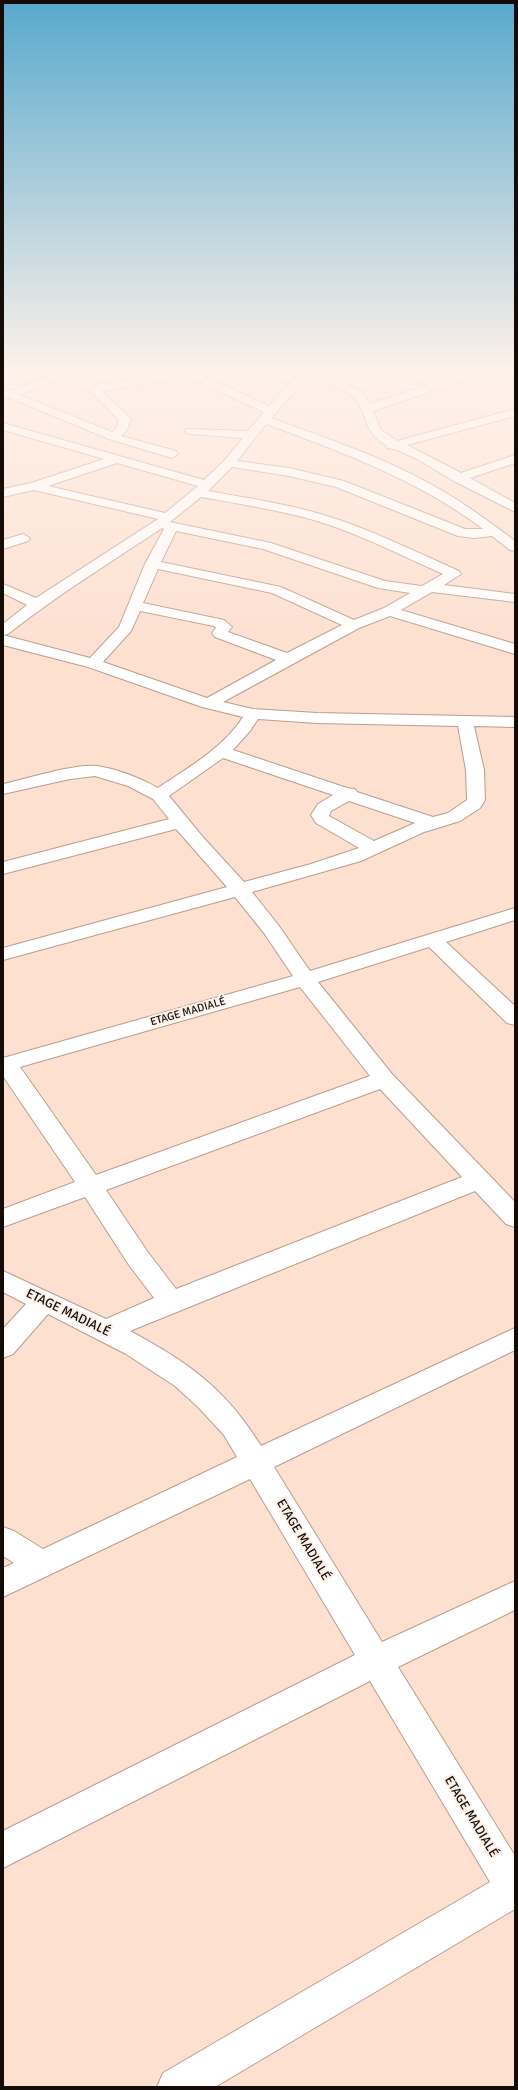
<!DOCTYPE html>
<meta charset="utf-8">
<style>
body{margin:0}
#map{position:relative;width:518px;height:2090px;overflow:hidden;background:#fde0d0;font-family:Signika,sans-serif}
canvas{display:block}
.frame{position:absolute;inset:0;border:4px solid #150c07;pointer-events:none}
</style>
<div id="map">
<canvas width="518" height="2090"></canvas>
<div class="frame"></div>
</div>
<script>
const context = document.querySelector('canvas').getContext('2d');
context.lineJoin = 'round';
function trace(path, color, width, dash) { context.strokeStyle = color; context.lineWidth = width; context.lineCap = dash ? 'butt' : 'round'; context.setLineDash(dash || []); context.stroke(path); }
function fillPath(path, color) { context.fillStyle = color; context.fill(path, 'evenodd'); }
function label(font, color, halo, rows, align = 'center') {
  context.font = font + ' Signika,sans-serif'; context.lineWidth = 4; context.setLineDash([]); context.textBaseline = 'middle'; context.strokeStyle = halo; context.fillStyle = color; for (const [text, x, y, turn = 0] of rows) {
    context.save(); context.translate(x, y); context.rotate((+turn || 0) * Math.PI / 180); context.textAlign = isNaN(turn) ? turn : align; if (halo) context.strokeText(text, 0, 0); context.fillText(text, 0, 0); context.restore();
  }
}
const street = new Path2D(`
 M70,368H84L77,373L96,385L183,371L188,369L228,368L227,370L202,375L269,406L291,382L235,370L234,368H253L296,377L304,368H315L313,371L356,389L361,392L370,404L429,385L380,370L379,368H395L440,381L480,368H495L494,370L373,411L380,429L397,441L515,409V416L407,445L461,473L515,455V463L470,478L515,503V512L454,481L417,459L395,449L387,448L386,445C362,432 369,414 354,397C346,389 319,381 308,377L271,418C326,438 383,457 434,486C463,502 488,521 515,541V551L510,550L492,536L474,538L458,536L336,487L289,476L232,467L208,491C248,498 288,504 327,516C372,530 416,552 459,571L461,574L444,585L515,594V602L432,592L401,610L515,644V654L390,616L359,628L223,702L253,709L317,713L515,717V727L474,726L484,770L485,800L480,808L460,821L424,832L361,861L252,892L279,926L310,971L515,908V920L446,942L515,1006V1025L507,1023L429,947L318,982L392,1074L515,1202V1227L506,1224L475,1191L130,1331C188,1362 226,1389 261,1446L515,1328V1350L274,1467L382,1642L515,1581V1610L398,1667L515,1856V1909L215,2087H157L163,2073L490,1882L370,1681L3,1868V1831L355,1655L250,1479L3,1597V1568L14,1563L3,1556V1527L14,1531L43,1549L237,1457L224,1435L197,1406L175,1386L126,1354L48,1314L13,1354L3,1358V1329L26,1304L3,1292V1271L106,1319L154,1298L129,1265L85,1197L3,1227V1209L75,1182L3,1076V1058L293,976L264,933L235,897L3,960V948L227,887L176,829L3,874V862L169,819L153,799L128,786L95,776L70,779L3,794V784C26,779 76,763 97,766C118,769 140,778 158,788C189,767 223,748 243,717L202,707L88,667L3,645V624L27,605L3,593V584L36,598L158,519L34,490L3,497V489L31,483L104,459L3,430V423L204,480L225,460L243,438L191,434L187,433L185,431L187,429L248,431L264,412L189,377L102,391L131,419L127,430L121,436L176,451L178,454L172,458L109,439L10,398L3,400V389L10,391ZM68,376L90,391L119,420L116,429L112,432L20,395ZM266,424C342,452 418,480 483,529H465L344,481L289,468L237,461ZM117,463L198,486L165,513L48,486ZM201,497C240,504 279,510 317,521C360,534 402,556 443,574L422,586L385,581L271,543L170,522ZM162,528L164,529L145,564L119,627L90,658L3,635L8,634C57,595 110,563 162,528ZM176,531L263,549L378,588L410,593L384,608L354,620L281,587L161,562ZM158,569L272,593L342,625L287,653L228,632L232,627L224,620L143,603ZM140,611L214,626L216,628L212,633L215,637L276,660L207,698L103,662L131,631ZM258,719L317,723L458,726L466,770L467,800L448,813L433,817L357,792L355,789L347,788L233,750L250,731ZM223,758L333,795L318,804L311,815L316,823L359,848L311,864L244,882L202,836L169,796ZM349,801L415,823L374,841L329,816L331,811ZM300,987L370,1076L96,1175L20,1067ZM380,1089L462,1177L176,1289L147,1251L106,1190Z
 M23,534L30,538L28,541L3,549V540Z`);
const streetNames = [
 ["ETAGE MADIALÉ",188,1012,-16]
];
const nearStreetnames = [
 ["ETAGE MADIALÉ",68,1313,26],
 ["ETAGE MADIALÉ",303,1540,59],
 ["ETAGE MADIALÉ",471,1817,59]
];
trace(street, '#b99d8e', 2);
fillPath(street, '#fff');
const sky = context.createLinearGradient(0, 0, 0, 660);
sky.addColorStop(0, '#58a9ce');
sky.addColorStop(0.56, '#fef1ea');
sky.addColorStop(1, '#fef1ea00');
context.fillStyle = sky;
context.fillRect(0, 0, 518, 660);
label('11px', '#150c07', '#fdf1eb', streetNames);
label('13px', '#150c07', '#fdf1eb', nearStreetnames);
</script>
